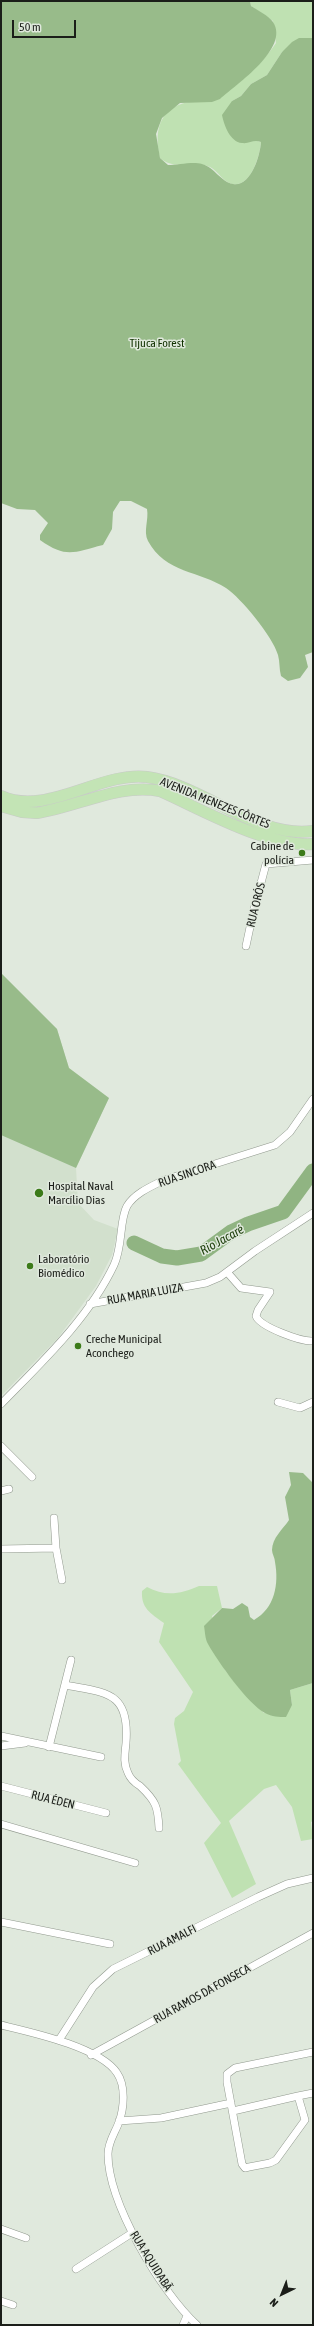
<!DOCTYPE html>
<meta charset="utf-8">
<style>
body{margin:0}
#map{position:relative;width:314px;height:2326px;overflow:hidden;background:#e0e9dd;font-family:"Asap Condensed",sans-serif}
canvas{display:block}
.frame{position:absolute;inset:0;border:2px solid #1b1e19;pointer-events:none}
.north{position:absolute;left:262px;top:2274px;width:40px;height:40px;-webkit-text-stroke:3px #e0e9dd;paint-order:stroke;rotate:223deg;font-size:11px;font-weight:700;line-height:16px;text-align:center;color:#1b1e19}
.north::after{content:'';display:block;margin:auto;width:14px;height:18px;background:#1b1e19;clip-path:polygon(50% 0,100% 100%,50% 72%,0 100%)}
.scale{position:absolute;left:12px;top:20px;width:64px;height:18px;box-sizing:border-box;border:2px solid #1b1e19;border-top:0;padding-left:5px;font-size:12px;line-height:14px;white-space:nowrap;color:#1b1e19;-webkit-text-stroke:3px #e0e9dd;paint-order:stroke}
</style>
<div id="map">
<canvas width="314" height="2326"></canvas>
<div class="frame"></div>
<div class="north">N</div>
<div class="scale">50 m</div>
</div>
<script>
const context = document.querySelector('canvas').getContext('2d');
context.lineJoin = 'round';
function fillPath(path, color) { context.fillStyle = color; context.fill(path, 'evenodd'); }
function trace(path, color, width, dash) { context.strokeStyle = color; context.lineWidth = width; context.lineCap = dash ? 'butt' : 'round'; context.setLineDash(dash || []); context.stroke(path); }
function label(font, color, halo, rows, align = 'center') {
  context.font = font + ' "Asap Condensed",sans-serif'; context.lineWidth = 3; context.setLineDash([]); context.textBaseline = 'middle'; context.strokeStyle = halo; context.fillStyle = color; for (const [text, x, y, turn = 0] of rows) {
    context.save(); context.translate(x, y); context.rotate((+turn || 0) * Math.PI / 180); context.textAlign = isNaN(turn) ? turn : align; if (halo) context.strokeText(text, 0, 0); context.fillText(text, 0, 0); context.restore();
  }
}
const built = new Path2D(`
 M1,973L57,1029L69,1068L109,1098L76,1168L78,1203L94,1220L118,1229L112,1255L96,1286L58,1338L1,1396Z`);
const green = new Path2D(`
 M250,1H313V38L282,52L267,75L251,84L241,96L232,101L243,143L254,140L261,142C260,155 251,188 232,184C223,182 218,171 210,167C194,159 177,172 160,158C153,127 161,105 195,101C201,101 209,103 213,101C235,88 262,64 276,43L273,21L251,6Z
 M199,1586H217L222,1608L212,1616L225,1670L241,1690L264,1713L292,1705L290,1690L313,1683V1821L311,1822L313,1839L301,1841L292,1807L276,1785L264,1789L229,1821L256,1884L232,1898L204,1843L221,1823L178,1764L181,1761L174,1724L175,1718L184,1711L193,1692L159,1642L164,1623C150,1613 141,1608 142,1591L147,1587C165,1597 181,1594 199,1586Z`);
const forest = new Path2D(`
 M1,1H250L251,6C257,10 269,16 273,22C290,48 237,84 220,99L212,102L180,103L162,118L156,134L160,158L168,165C178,165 193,161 202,164C214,167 221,182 233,184C251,187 260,156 261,142C253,139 250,144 242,143C230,142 224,125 222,115L232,101L241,96L251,84L267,75L282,52L292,42L299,38H313V652L305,655L308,667L300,678L288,681L281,676C279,669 280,662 278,655C273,637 241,598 226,588C200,571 165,573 148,541C143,531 149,520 147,509L131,501H120L113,512L112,529L103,545C74,552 67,559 40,540V535L48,523L35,510L17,509L1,503Z
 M1,973L57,1029L69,1068L109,1098L76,1168L1,1135Z
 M289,1472L303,1473L313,1483V1683L290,1690L292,1705L286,1717C279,1717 272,1717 265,1713C248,1704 218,1662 208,1644C205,1639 205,1631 204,1626L222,1608L233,1609L242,1603L248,1607L250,1617L254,1620C275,1608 279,1584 275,1562C275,1558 272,1554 272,1550C272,1538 283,1529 289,1520L285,1497L291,1485Z`);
const river = new Path2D(`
 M134,1243L162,1256L177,1258L201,1254L231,1232L248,1224L283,1212L313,1171`);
const minor = new Path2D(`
 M246,946L253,913L266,864L313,860
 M227,1272L241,1288L270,1292L258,1310L256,1316C260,1327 302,1342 313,1341
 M90,1304L206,1283L220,1277L255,1251L313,1213
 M278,1402L300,1408L313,1402
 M1,1404C42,1362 89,1318 114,1265C123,1246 119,1221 127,1206C135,1193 152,1186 164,1180L275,1145L290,1132L313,1099
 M1,1446L32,1477
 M1,1491L9,1489
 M54,1518L56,1548L62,1580
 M1,1549L56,1548
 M65,1685C106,1693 130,1691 126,1743C125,1754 123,1763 128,1773C130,1778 135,1783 140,1786C156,1801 158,1807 159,1828
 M1,1736L101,1757
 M1,1746L25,1743
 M49,1747L71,1660
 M1,1786L106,1813
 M1,1824L135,1863
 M1,1922L110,1944
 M1,2025C30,2032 100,2047 117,2073C126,2086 124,2108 119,2122C115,2133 108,2142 108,2154C108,2203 161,2292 197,2325
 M59,2040L93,1987L113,1969L258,1897L287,1884L313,1878
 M91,2055L313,1933
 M298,2096L313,2093
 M233,2111L298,2096L305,2120L276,2160L270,2163L249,2167L245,2168L242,2164L227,2082V2074L235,2068L313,2052
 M119,2121L161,2118L231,2103
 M1,2229L26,2238
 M76,2269L132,2233
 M1,2301L13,2305
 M183,2325L187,2316`);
const primary = new Path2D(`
 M1,796C46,817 101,771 147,777C202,784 256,839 313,831
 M1,806L22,812L37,813C77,807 119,783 160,791C203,810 266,847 313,844`);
const markers = [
 [302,853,4,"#3c7b19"],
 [39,1193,5,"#3c7b19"],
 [30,1266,4,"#3c7b19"],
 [78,1346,4,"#3c7b19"]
];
const parkNames = [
 ["Tijuca Forest",157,343]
];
const streetNames = [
 ["AVENIDA MENEZES CÔRTES",215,803,22],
 ["RUA ORÓS",256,905,-76],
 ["RUA SINCORA",187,1174,-19],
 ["RUA MARIA LUIZA",145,1294,-10],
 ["RUA ÉDEN",53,1800,14],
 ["RUA AMALFI",172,1940,-27],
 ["RUA RAMOS DA FONSECA",202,1994,-29],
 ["RUA AQUIDABÃ",151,2261,58]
];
const poiNames = [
 ["Cabine de",294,846,"right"],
 ["polícia",294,860,"right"],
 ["Hospital Naval",48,1186],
 ["Marcílio Dias",48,1200],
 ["Laboratório",38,1259],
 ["Biomédico",38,1273],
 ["Creche Municipal",86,1339],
 ["Aconchego",86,1353]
];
const waterNames = [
 ["Rio Jacaré",222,1240,-29]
];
fillPath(built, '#d2e0cd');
fillPath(green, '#bfe1b2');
fillPath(forest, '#98bb8a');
trace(river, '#90b482', 15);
trace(minor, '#91998e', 8);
trace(primary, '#c8c9c8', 12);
trace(minor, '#fff', 7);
trace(primary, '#c3e4b5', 11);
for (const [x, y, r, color] of markers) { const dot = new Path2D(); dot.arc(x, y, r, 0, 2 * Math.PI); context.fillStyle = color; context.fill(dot); trace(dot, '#e0e9dd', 1.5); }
label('12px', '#113200', '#e0e9dd', parkNames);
label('12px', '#1b1e19', '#e0e9dd', streetNames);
label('12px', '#1b1e19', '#e0e9dd', poiNames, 'left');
label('italic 13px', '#1b3d09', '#e0e9dd', waterNames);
</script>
